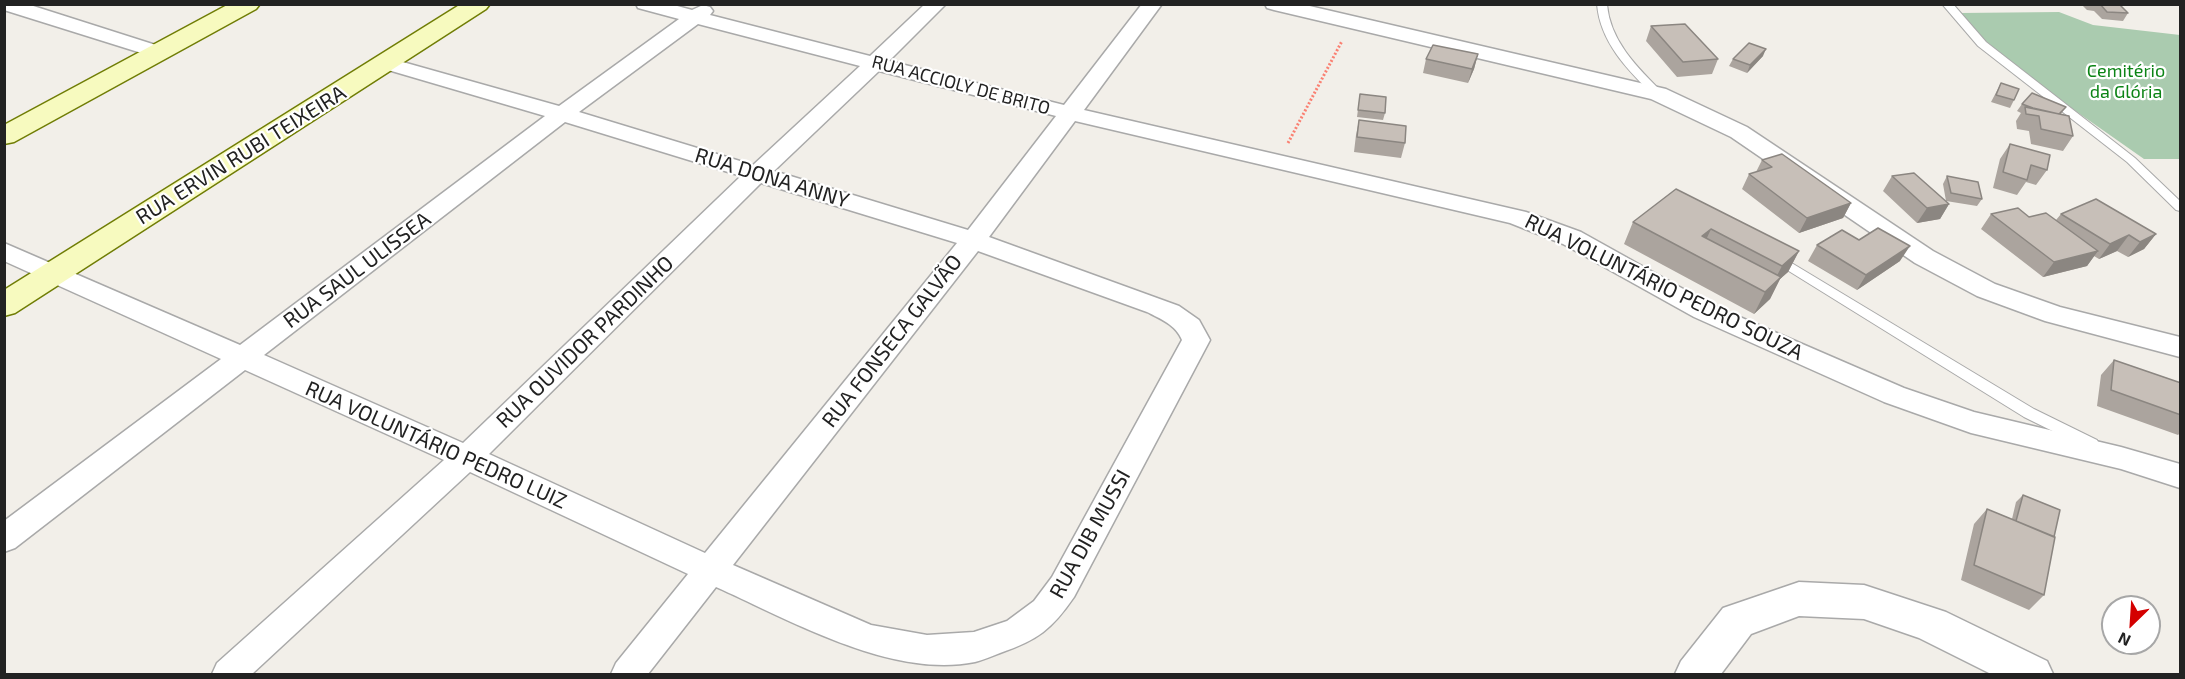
<!DOCTYPE html>
<html>
<head>
<meta charset="utf-8">
<style>
  body { margin:0 }
  #map { position:relative; width:2185px; height:679px; overflow:hidden; background:#f2efe9; font-family:"Exo 2",sans-serif }
  canvas { display:block }
  .frame { position:absolute; inset:0; border:6px solid #222; pointer-events:none }
  .north { position:absolute; left:2101px; top:595px; width:60px; height:60px; box-sizing:border-box; background:#fff; border:2px solid #a7a7a7; border-radius:50%; rotate:205deg; font-size:16px; font-weight:700; line-height:24px; text-align:center; color:#222 }
  .north::after { content:''; display:block; margin:auto; width:21px; height:27px; background:#d40000; clip-path:polygon(50% 0,100% 100%,50% 72%,0 100%) }
</style>
</head>
<body>
<div id="map">
<canvas width="2185" height="679"></canvas>
<div class="frame"></div>
<div class="north">N</div>
</div>
<script>
const c = document.querySelector('canvas').getContext('2d');
c.lineJoin = 'round';
function paint(path, color) { c.fillStyle = color; c.fill(path, 'evenodd'); }
function stroke(path, color, width, dash) { c.strokeStyle = color; c.lineWidth = width; c.lineCap = dash ? 'butt' : 'round'; c.setLineDash(dash || []); c.stroke(path); }
function write(font, color, halo, rows, align = 'center') {
  c.font = font + ' "Exo 2",sans-serif'; c.lineWidth = 4.5; c.setLineDash([]); c.textBaseline = 'middle'; c.strokeStyle = halo; c.fillStyle = color; for (const [text, x, y, turn = 0] of rows) {
    c.save(); c.translate(x, y); c.rotate((+turn || 0) * Math.PI / 180); c.textAlign = isNaN(turn) ? turn : align; if (halo) c.strokeText(text, 0, 0); c.fillText(text, 0, 0); c.restore();
  }
}
paint(new Path2D(`
  M2059 12 2093 25 2180 35V159H2144L2057 98 1983 39 1960 13Z`), '#aacbaf');
const service = new Path2D(`
  M1597 4H1607C1610 41 1637 67 1662 92V96H1654C1629 71 1600 43 1597 4Z
  M1942 4H1953L1986 42 2135 158 2180 201V211L2176 210 2127 162 1978 46Z
  M1775 253 2034 409 2097 440 2099 444 2097 448H2087L2024 417 1771 260 1769 257Z`);
const minor = new Path2D(`
  M4 4H27L165 48 168 52 165 56 158 58 151 56 4 10Z
  M636 4H670L692 10 703 5 710 7 713 11 710 15 870 56 925 4H946L889 61 1064 105 1142 4H1162L1084 110 1526 212 1581 232 1712 305 1904 388 1974 412 2121 447 2180 464V488L2121 469 1971 433 1884 402 1694 317 1563 244 1510 223 1075 121 989 237 1179 306 1199 320 1210 340 1074 597C1052 629 1038 640 1000 653 992 656 983 660 975 662 892 679 790 620 716 587L648 674H611L616 663 688 574 470 472 252 674H212L217 663 444 460 245 370 15 548 4 552V521L221 359 4 261V243L240 345 545 116 378 67 375 63 378 59 385 57 392 59 559 106 679 19 638 8ZM698 24 860 66 753 165 579 112ZM879 71 1056 116 968 230 774 171ZM565 122 741 176 463 443 264 355ZM761 183 957 243 705 553 489 454ZM978 251 1147 312C1161 319 1176 325 1182 340L1052 577 1034 601 1007 621 974 632 927 635 871 625 733 565Z
  M1265 4H1301L1666 89 1747 127 1933 251 1995 284 2060 307 2180 337V357L2045 321 1977 296 1915 263 1731 137 1651 99 1274 10 1267 8Z`);
const tertiary = new Path2D(`
  M1799 582 1864 585 1946 612 2047 661 2053 674H1991L1919 638 1864 619 1799 616 1751 634 1721 674H1675L1681 661 1723 608Z`);
const secondary = new Path2D(`
  M229 4H260L256 9 14 142 4 144V125Z
  M461 4H490L486 9 15 313 4 316V290Z`);
stroke(service, '#a9a9a9', 2);
stroke(minor, '#a9a9a9', 3);
stroke(tertiary, '#a9a9a9', 3);
stroke(secondary, '#707d05', 3);
stroke(new Path2D(`
  M1288 143 1342 41`), '#fa8072', 3, [2, 2]);
paint(service, '#fff');
paint(minor, '#fff');
paint(tertiary, '#fff');
paint(secondary, '#f7fabf');
paint(new Path2D(`
  M2081 4H2119L2128 13 2123 21 2102 19 2094 11 2087 10Z
  M1651 26 1718 59 1712 74 1677 77 1646 41Z
  M1478 54 1474 69 1468 83 1423 73 1426 59Z
  M1763 56 1747 73 1729 66 1733 59Z
  M2001 83 2014 100 2010 108 1991 102Z
  M1360 94 1385 113 1383 120 1357 117Z
  M2022 104 2066 107 2061 114 2073 136 2063 151 2031 144 2029 131 2017 129 2016 121 2021 113 2017 111Z
  M1359 120 1405 143 1401 158 1354 152 1356 135Z
  M2010 144 2047 170 2036 185 2026 182 2017 195 1993 188 2000 159Z
  M1762 160 1851 203 1843 218 1799 233 1742 189 1749 174 1756 172Z
  M1892 176 1949 204 1940 219 1917 223 1883 191Z
  M1947 176 1982 199 1977 206 1946 201 1943 184Z
  M1676 189 1799 251 1788 272 1780 279 1770 299 1754 314 1624 244 1633 222Z
  M1991 214 2029 217 2056 220 2061 214 2156 234 2144 249 2128 257 2117 251 2099 259 2094 256 2087 266 2043 277 1981 229Z
  M1859 240 1900 261 1857 290 1808 261 1817 245Z
  M2114 360 2181 383V432L2178 435 2097 406 2101 375Z
  M2023 495 2054 537 2044 595 2029 610 1961 580 1974 524 1987 509 2012 519 2016 502Z`), '#aba49e');
paint(new Path2D(`
  M1766 49 1763 56 1747 73 1750 65Z
  M1478 54 1474 69 1468 83 1472 69Z
  M1851 203 1843 218 1799 233 1807 218Z
  M1949 204 1940 219 1917 223 1927 208Z
  M1711 229 1701 251 1702 236Z
  M2156 234 2144 249 2128 257 2140 242Z
  M2129 235 2117 251 2099 259 2110 244Z
  M1910 246 1900 261 1857 290 1866 275Z
  M1799 251 1788 272 1780 279 1770 299 1754 314 1765 292 1771 287 1782 266Z
  M2098 251 2087 266 2043 277 2054 262Z`), '#8b8681');
const building = new Path2D(`
  M2100 4H2119L2128 13 2107 12Z
  M1685 24 1718 59 1683 62 1651 26Z
  M1749 43 1766 49 1750 65 1733 59Z
  M1433 45 1478 54 1472 69 1426 59Z
  M2001 83 2019 89 2014 100 1996 95Z
  M2032 93 2066 107 2059 114 2033 108 2022 104Z
  M1360 94 1386 97 1385 113 1358 110Z
  M2025 107 2069 116 2073 136 2041 129 2039 116 2026 114Z
  M1359 120 1406 126 1405 143 1357 137Z
  M2010 144 2050 155 2047 170 2031 165 2027 180 2003 172Z
  M1782 154 1851 203 1807 218 1749 174 1772 167 1762 160Z
  M1914 173 1949 204 1927 208 1892 176Z
  M1947 176 1978 182 1982 199 1951 193Z
  M1676 189 1799 251 1782 266 1711 229 1702 236 1781 277 1765 292 1633 222Z
  M2096 199 2156 234 2140 242 2129 235 2110 244 2061 214Z
  M2018 208 2029 217 2046 213 2098 251 2054 262 1991 214Z
  M1878 228 1910 246 1866 275 1817 245 1842 230 1859 240Z
  M2114 360 2181 383V415L2111 390Z
  M2023 495 2060 510 2054 537 2016 521Z
  M1987 509 2055 537 2044 595 1974 565Z`);
paint(building, '#c7bfb8');
stroke(building, '#8b8681', 1.5);
write('18px', '#0c8416', '#fff', [
  ["Cemitério",2126,71],
  ["da Glória",2126,92]
]);
write('18px', '#222', '#fff', [
  ["RUA ACCIOLY DE BRITO",961,85,15]
]);
write('21px', '#222', '#fff', [
  ["RUA ERVIN RUBI TEIXEIRA",241,155,-32],
  ["RUA DONA ANNY",772,178,17],
  ["RUA SAUL ULISSEA",357,270,-37],
  ["RUA VOLUNTÁRIO PEDRO SOUZA",1664,287,26],
  ["RUA FONSECA GALVÃO",892,341,-52],
  ["RUA OUVIDOR PARDINHO",585,342,-44],
  ["RUA VOLUNTÁRIO PEDRO LUIZ",436,445,24],
  ["RUA DIB MUSSI",1090,534,-61]
]);
</script>
</body>
</html>
